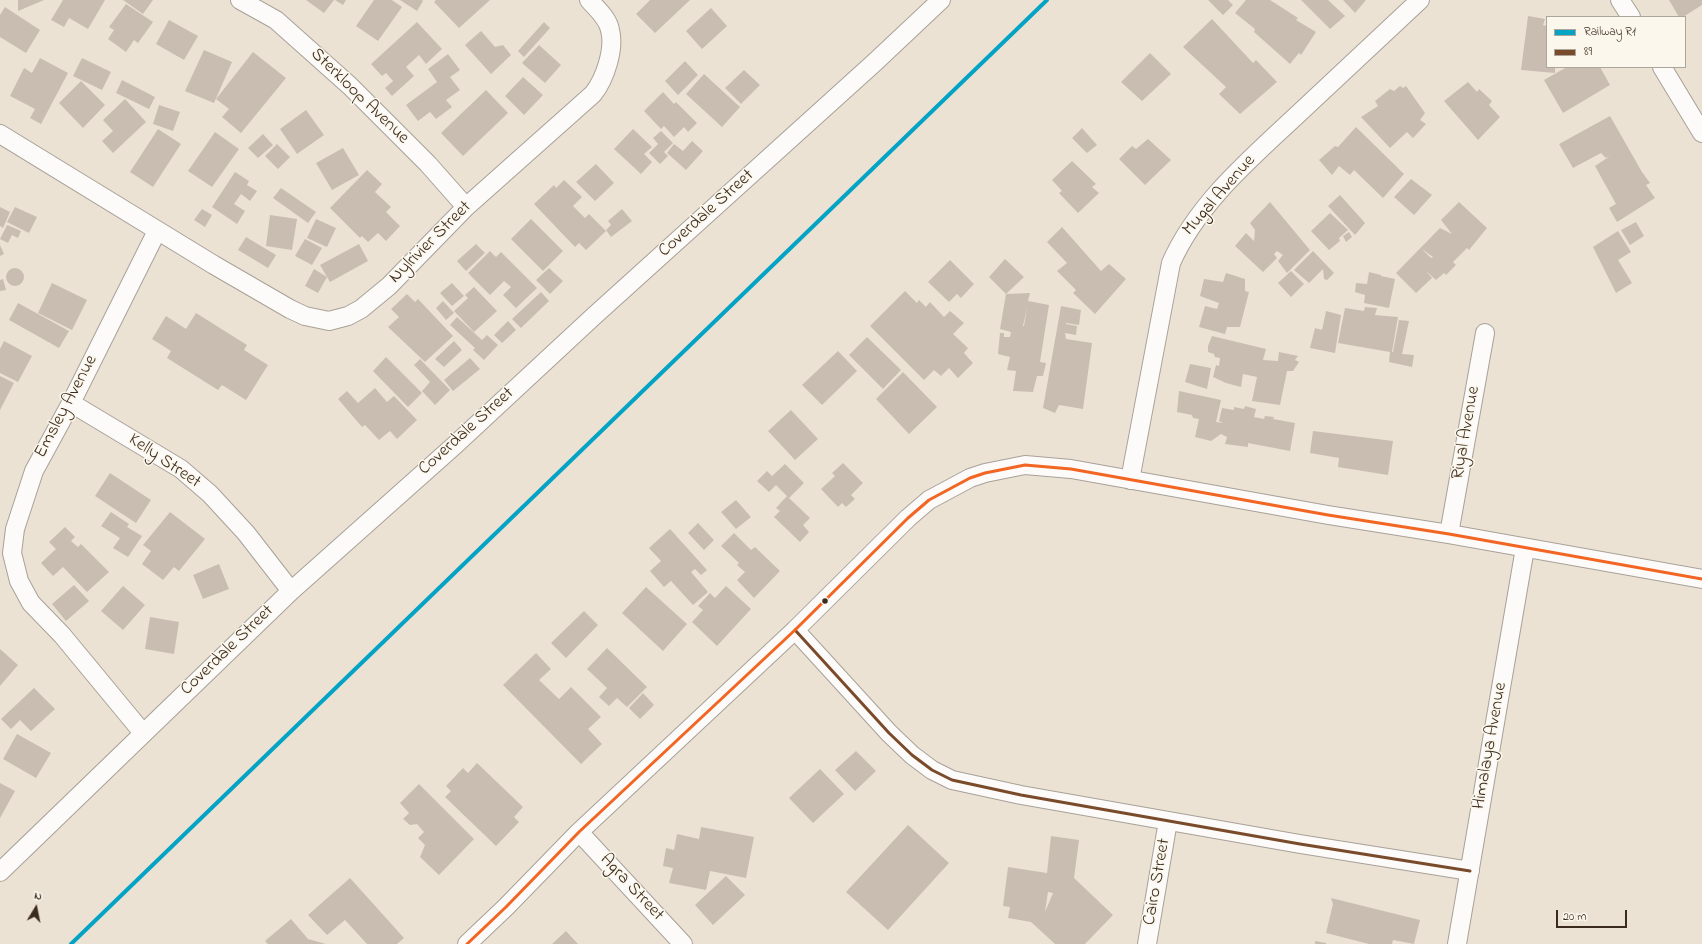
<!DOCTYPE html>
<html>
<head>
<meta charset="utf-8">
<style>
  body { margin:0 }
  #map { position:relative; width:1702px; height:944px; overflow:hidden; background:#ebe2d4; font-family:"Indie Flower",sans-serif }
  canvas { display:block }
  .legend { position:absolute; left:1546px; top:16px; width:140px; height:52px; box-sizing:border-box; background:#fbf7ec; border:1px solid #aea59a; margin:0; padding:5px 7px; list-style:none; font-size:12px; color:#3b2a1e }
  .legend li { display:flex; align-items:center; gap:8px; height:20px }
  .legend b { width:20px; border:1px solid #aea59a }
  .north { position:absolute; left:16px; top:888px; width:40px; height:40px; -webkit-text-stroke:3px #fbf7ec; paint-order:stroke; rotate:10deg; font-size:11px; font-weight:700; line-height:16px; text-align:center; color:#3b2a1e }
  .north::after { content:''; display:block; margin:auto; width:14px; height:18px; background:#3b2a1e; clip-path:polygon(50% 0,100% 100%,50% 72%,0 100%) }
  .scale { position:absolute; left:1556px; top:910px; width:71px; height:18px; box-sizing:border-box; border:2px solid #3b2a1e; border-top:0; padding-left:5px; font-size:12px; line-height:14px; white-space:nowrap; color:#3b2a1e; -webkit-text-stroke:3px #fbf7ec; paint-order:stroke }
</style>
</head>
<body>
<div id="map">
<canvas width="1702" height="944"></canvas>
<ul class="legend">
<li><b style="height:5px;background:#03a3c5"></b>Railway R1</li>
<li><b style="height:5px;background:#7a4b2a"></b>89</li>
</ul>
<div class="north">N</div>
<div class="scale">20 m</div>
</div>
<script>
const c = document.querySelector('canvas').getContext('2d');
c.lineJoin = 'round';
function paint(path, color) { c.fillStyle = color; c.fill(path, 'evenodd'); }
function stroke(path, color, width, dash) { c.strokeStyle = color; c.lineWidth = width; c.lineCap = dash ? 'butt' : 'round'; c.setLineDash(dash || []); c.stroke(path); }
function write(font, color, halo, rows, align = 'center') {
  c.font = font + ' "Indie Flower",sans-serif'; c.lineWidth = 3; c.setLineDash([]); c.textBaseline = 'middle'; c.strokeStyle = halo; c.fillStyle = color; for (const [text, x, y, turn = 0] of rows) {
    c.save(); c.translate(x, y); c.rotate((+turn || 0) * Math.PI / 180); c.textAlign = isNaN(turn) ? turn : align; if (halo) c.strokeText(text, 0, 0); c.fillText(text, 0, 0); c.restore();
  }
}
paint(new Path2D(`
  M18 0H44L18 11Z
  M63 0H105L88 29 69 18 64 27 51 20Z
  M123 0H153L143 14Z
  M306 0H334L324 13Z
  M335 0H346L343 5Z
  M374 0H392L402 7 378 41 356 26Z
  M400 0H422L423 1 417 11Z
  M436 0H490L459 28 434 2Z
  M650 0H690L655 33 636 14Z
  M1208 0H1228L1233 5 1223 15Z
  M1246 0H1270L1298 18 1296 20 1316 32 1301 55 1299 53 1290 64 1254 32 1255 29 1235 13Z
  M1301 0H1328L1345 16 1330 29Z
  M1343 0H1366L1355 13Z
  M1669 0H1702V5L1683 17H1679Z
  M126 4 153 22 138 43 134 40 126 52 108 39 114 30 109 27Z
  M5 7 40 30 26 53 0 37V15Z
  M711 8 727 26 702 49 686 31Z
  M1528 16 1545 19 1543 25 1547 26V67H1555V73L1521 70Z
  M1212 19 1253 63 1256 60 1277 82 1240 114 1219 94 1226 87 1183 47Z
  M169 20 198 36 184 60 156 44Z
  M417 22 442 49 426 64 419 55 406 67 414 76 392 96 385 88 393 81 386 73 382 76 371 64Z
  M544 22 550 28 524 57 518 51Z
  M481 31 495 47 503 45 511 55 491 74 465 45Z
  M539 45 561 65 545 83 522 63Z
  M204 50 232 62 214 103 185 91Z
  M253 52 286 78 241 133 222 117 229 109 216 99Z
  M1150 53 1171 74 1142 101 1121 82Z
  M448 54 460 70 450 77 460 90 446 100 452 107 436 119 430 112 418 121 406 105 437 82 428 69Z
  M40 58 68 73 41 124 30 118 35 109 10 96 24 68 32 73Z
  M82 58 111 72 102 90 73 76Z
  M685 61 698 75 678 95 665 81Z
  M1567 67H1600L1610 85 1563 113 1544 80Z
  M744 70 760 85 741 104 725 88Z
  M704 74 740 107 722 127 686 94Z
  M523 77 543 95 524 115 505 96Z
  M122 80 155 97 149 109 116 93Z
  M81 81 105 105 83 128 59 103Z
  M1468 82 1477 92 1479 89 1492 101 1489 105 1500 117 1478 140 1444 101Z
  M1400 86 1403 88 1406 86 1425 113 1420 120 1426 124 1413 138 1407 132 1390 148 1361 117 1378 106 1375 101 1390 89 1394 91Z
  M486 90 508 113 463 156 441 133Z
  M663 92 674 104 676 102 697 123 688 132 684 127 674 137 664 126 661 129 644 111Z
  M125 99 146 122 113 153 102 141 113 131 103 120Z
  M159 105 180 112 173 131 153 124Z
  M306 110 324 135 297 154 280 129Z
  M1610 116 1642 172 1650 183 1646 185 1655 198 1617 222 1609 208 1616 204 1595 166 1610 156 1606 158 1601 153 1573 168 1559 144Z
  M1356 127 1404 174 1383 198 1354 170 1350 175 1339 166 1332 175 1319 160 1335 146 1338 147Z
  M1082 128 1097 145 1087 153 1072 138Z
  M158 129 181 144 153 187 130 172Z
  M633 129 652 147 644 154 652 162 641 174 614 149Z
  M661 131 673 143 664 152 668 156 660 164 649 153 658 144 653 138Z
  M215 132 239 149 212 187 188 171Z
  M263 134 273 145 258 158 248 148Z
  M1148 139 1171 160 1145 185 1119 159 1132 146 1136 149Z
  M692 141 703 151 686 170 667 153 674 144 683 151Z
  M277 144 290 157 278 169 265 156Z
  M343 148 359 175 332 190 316 163Z
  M1072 161 1096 184 1092 187 1099 193 1078 213 1059 193 1062 191 1052 180Z
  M596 164 614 183 595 201 576 182Z
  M367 170 382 184 375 192 391 207 386 212 400 226 386 241 378 233 368 242 362 236 360 238 330 208Z
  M235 172 249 181 247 185 257 191 250 201 241 194 234 204 245 211 237 224 212 207Z
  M1411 179 1432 195 1414 215 1394 197Z
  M564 180 582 197 573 206 585 218 589 214 606 231 586 250 579 243 575 247 534 204 554 185 556 188Z
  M281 188 316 212 308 223 273 198Z
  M1340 195 1365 223 1355 235 1328 206Z
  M1270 202 1310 250 1287 273 1278 261 1283 255 1277 251 1274 254 1277 258 1263 272 1235 246 1246 233 1254 241 1255 230 1250 223Z
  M1459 202 1487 228 1469 250 1467 248 1453 262 1456 265 1446 275 1444 273 1436 280 1426 271 1432 278 1416 293 1396 273 1440 228 1452 234 1441 220ZM1422 249 1433 257 1431 258Z
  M0 207 10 212 3 228 0 226Z
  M15 207 37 217 29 233 7 222Z
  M202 209 212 215 205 227 194 220Z
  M622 209 632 221 611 237 606 230 611 225 608 221Z
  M1330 213 1348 230 1339 238 1340 241 1329 250 1311 231Z
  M270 215 297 219 292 250 266 246Z
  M316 219 336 228 327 247 307 238Z
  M531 219 563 251 543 271 511 239Z
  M1636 222 1644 236 1630 245 1621 230Z
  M7 225 21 231 18 238 12 235 8 243 0 239Z
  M1062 227 1101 271 1109 264 1126 279 1095 314 1073 293 1076 290 1057 271 1067 263 1047 242Z
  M1618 231 1631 252 1618 260 1632 283 1616 293 1593 247Z
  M1349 232 1352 237 1346 242 1343 236Z
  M246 237 276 255 268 268 238 250Z
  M305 239 322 248 312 265 295 256Z
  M359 244 368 261 330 282 320 265Z
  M476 244 485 253 466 271 457 261Z
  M0 245 4 254 0 256Z
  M490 251 496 257 501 252 537 288 516 308 503 295 511 287 504 281 490 295 468 273Z
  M1313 251 1334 273 1327 280 1324 279 1323 269 1309 283 1294 270Z
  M1005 259 1024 277 1006 294 989 277Z
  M950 260 974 284 961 298 957 294 949 302 928 282Z
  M549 268 563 281 550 294 536 280Z
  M6 277a9 9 0 1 1 18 0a9 9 0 1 1-18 0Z
  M314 269 327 277 318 293 305 286Z
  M1291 271 1304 284 1291 297 1278 283Z
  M1369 272 1381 275V276L1395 279 1389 308 1364 303 1365 295 1355 292 1356 283 1367 284Z
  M1226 273 1245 279V291L1249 292 1240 327H1227L1225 334 1199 327 1205 306 1217 309 1219 303 1200 296 1204 279 1223 282Z
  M3 279 6 290 0 291V280Z
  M52 283 87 300 72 330 38 313Z
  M452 283 464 296 452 306 440 293Z
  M474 287 497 311 474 332 454 311 468 298 465 295Z
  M905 291 917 303 919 300 926 307 930 302 944 317 950 311 964 323 953 334 968 348 964 353 973 363 958 378 949 368 941 376 934 370 924 380 870 326Z
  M541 292 549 301 521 328 512 319Z
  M1030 293 1028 301 1049 305 1040 362 1046 363 1043 376H1037L1033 392 1013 391 1016 371 1007 370 1010 357 998 354 1000 333H1004V337H1010L1011 332 1000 329 1006 294ZM1027 307 1024 326H1023Z
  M407 294 415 302 418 299 453 336 425 362 388 327 399 317 391 309Z
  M443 301 454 313 446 320 436 308Z
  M18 303 69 331 59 348 9 320Z
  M1061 306 1081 310 1079 325 1066 323V324L1077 326 1076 335 1065 333 1066 339 1092 343 1083 409 1059 405 1055 413 1043 408Z
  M1365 307 1377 308 1375 315 1398 317 1392 352H1393L1399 320 1409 321 1402 354 1414 355 1412 367 1389 362 1390 352 1338 343 1345 308 1364 311Z
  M1326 311 1341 315 1335 353 1310 348 1315 328 1322 330Z
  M196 313 247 345 244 350 268 365 246 400 222 385 218 390 167 358 171 351 152 339 166 316 186 329Z
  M457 317 482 340 487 335 498 345 484 360 473 350 475 348 450 325Z
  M508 321 516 330 502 343 494 335Z
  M1212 336 1266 349 1263 360 1278 361 1279 352 1298 356 1295 360 1299 362 1293 371H1287L1280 405 1252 401 1257 377 1243 374 1241 387 1226 383 1213 377 1216 365 1219 366 1220 358 1215 357 1214 354 1208 352V346Z
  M867 337 901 370 883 389 849 355Z
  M4 341 32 356 18 382 0 373V349Z
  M454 341 462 350 444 367 435 359Z
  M838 351 857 371 822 405 802 385Z
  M386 357 422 393 408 407 373 371Z
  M470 358 480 369 453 391 444 380Z
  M420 359 450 390 435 405 422 391 430 382 414 365Z
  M1190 364 1211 368 1207 389 1185 382Z
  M903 372 937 407 909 434 876 399Z
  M0 376 14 383 0 410Z
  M375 388 387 402 394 396 417 420 397 439 390 431 379 440 365 425 362 427 338 399 347 391 358 403Z
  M1179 391 1221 400 1216 422 1223 423 1219 421 1222 408 1234 410V407L1244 409 1245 406 1256 409 1254 417 1264 419 1265 416 1274 417 1273 419 1295 423 1290 451 1248 443V447L1225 444 1227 437 1221 434 1211 441 1195 437 1199 419 1193 418 1192 415 1177 412Z
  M791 410 818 439 795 460 768 431Z
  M1313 431 1393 441 1388 475 1338 467 1339 458 1310 453Z
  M843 463 863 483 851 495 855 499 846 507 842 503 838 507 821 489 835 476 832 473Z
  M785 464 804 483 789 498 810 518 803 525 809 532 800 542 774 517 780 511 776 508 787 496 776 485 769 492 757 481 767 471 772 476Z
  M110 473 151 500 136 523 95 496Z
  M736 500 751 517 736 529 721 512Z
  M111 512 129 524 127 527 142 536 128 557 113 548 120 538 101 526Z
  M170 512 205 539 179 571 174 567 163 580 142 564 151 551 143 545Z
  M698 523 714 540 704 550 688 533Z
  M65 527 75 537 71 541 78 547 81 544 109 572 87 592 63 567 53 576 41 563 56 549 49 542Z
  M670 529 707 570 701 575 695 569 691 572 708 592 693 605 671 581 664 587 650 571 661 561 649 548Z
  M734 533 751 550 755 547 780 571 754 598 737 580 745 572 737 565 739 563 721 546Z
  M219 564 229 589 203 599 193 575Z
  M74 585 89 601 66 621 52 604Z
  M123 586 145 605 123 630 101 611Z
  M726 586 751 609 717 646 692 622 703 610 698 606 710 593 715 598Z
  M646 587 687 624 663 651 622 613Z
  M584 611 598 625 566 658 551 643Z
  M150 617 179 622 174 654 145 649Z
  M607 648 647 687 627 707 617 698 609 706 599 697 607 688 587 669Z
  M0 649 18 665 0 686Z
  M536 653 551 669 539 680 559 699 571 687 601 717 588 729 602 744 581 764 503 685Z
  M34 688 55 709 31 731 20 720 11 729 1 719Z
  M643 693 654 705 640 719 629 708Z
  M17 734 51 753 36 778 3 759Z
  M856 751 876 771 855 791 835 770Z
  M477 763 523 807 514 817 519 822 496 846 445 797 451 791 446 786 463 768 468 773Z
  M820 769 844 794 813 823 789 798Z
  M0 783 15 791 0 818Z
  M419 784 474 839 439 875 420 857 425 845 418 838 424 832 417 824 410 825 403 819 409 813 400 803Z
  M908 825 949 863 888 930 846 892Z
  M701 827 754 837 746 878 710 871 706 890 669 883 673 868 663 866 666 848 674 850 677 834 699 839Z
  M1051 836 1079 840 1074 878 1113 915 1085 944H1055L1031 922 1008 918 1010 907 1003 906 1008 867 1047 873ZM1048 892 1053 893 1045 912Z
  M726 876 745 895 713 925 695 905Z
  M350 878 404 938 397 944H367L345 920 327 935 308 915Z
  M1331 898 1420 920 1414 944 1393 940 1392 944H1369L1326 933 1333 904Z
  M291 919 308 939 326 944H268L265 941Z
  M566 931 578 944H552Z
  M1315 941 1326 943V944H1315Z`), '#c9bdb1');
const street = new Path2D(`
  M240 0 276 20 350 86 428 164 466 207
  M1620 0 1631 17
  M1662 67 1702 133
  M0 134 214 265 290 309 305 316 329 321 348 316 361 309 389 286 466 207 593 94C605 79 615 49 610 30 608 18 596 8 589 0
  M71 403 181 469 210 494 246 533 291 591
  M1130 480 1171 263C1197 204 1249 160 1296 116 1337 78 1378 39 1420 0
  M1449 534 1485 333
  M795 630 889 733 912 755 932 770 952 780 1021 795 1300 844 1470 871
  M143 733 62 635 31 603 19 581 12 553 15 529 34 471 71 403 157 231
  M579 832 683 944
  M0 872 291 591 455 445 594 316 874 63 941 0
  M467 944 506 907 579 832 795 630 908 518 929 500 970 478 985 473 1025 465 1071 469 1328 515 1449 534 1702 579
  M1147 944 1168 821
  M1457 944 1525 548`);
stroke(street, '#a8a198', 20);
stroke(street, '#fcfbf9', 18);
stroke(new Path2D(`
  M795 630 889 733 912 755 932 770 952 780 1021 795 1300 844 1470 871`), '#7a4b2a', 3);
stroke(new Path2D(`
  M467 944 506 907 579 832 795 630 908 518 929 500 970 478 985 473 1025 465 1071 469 1328 515 1449 534 1702 579`), '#f26522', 3);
stroke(new Path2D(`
  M71 944 1047 0`), '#03a3c5', 4);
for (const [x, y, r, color] of [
  [825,601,3.5,"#3b2a1e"]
]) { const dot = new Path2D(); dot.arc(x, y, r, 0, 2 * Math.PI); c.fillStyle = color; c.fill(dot); stroke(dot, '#fbf7ec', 1.5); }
write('18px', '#3b2a1e', '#fbf7ec', [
  ["Sterkloop Avenue",359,97,44],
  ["Mugal Avenue",1220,196,-49],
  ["Coverdale Street",707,214,-42],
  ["Nylrivier Street",431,243,-45],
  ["Emsley Avenue",67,407,-62],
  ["Coverdale Street",467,432,-42],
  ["Riyal Avenue",1467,433,-80],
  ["Kelly Street",164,462,34],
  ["Coverdale Street",228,651,-44],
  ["Himalaya Avenue",1491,746,-80],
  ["Cairo Street",1158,882,-80],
  ["Agra Street",631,888,47]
]);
</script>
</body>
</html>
